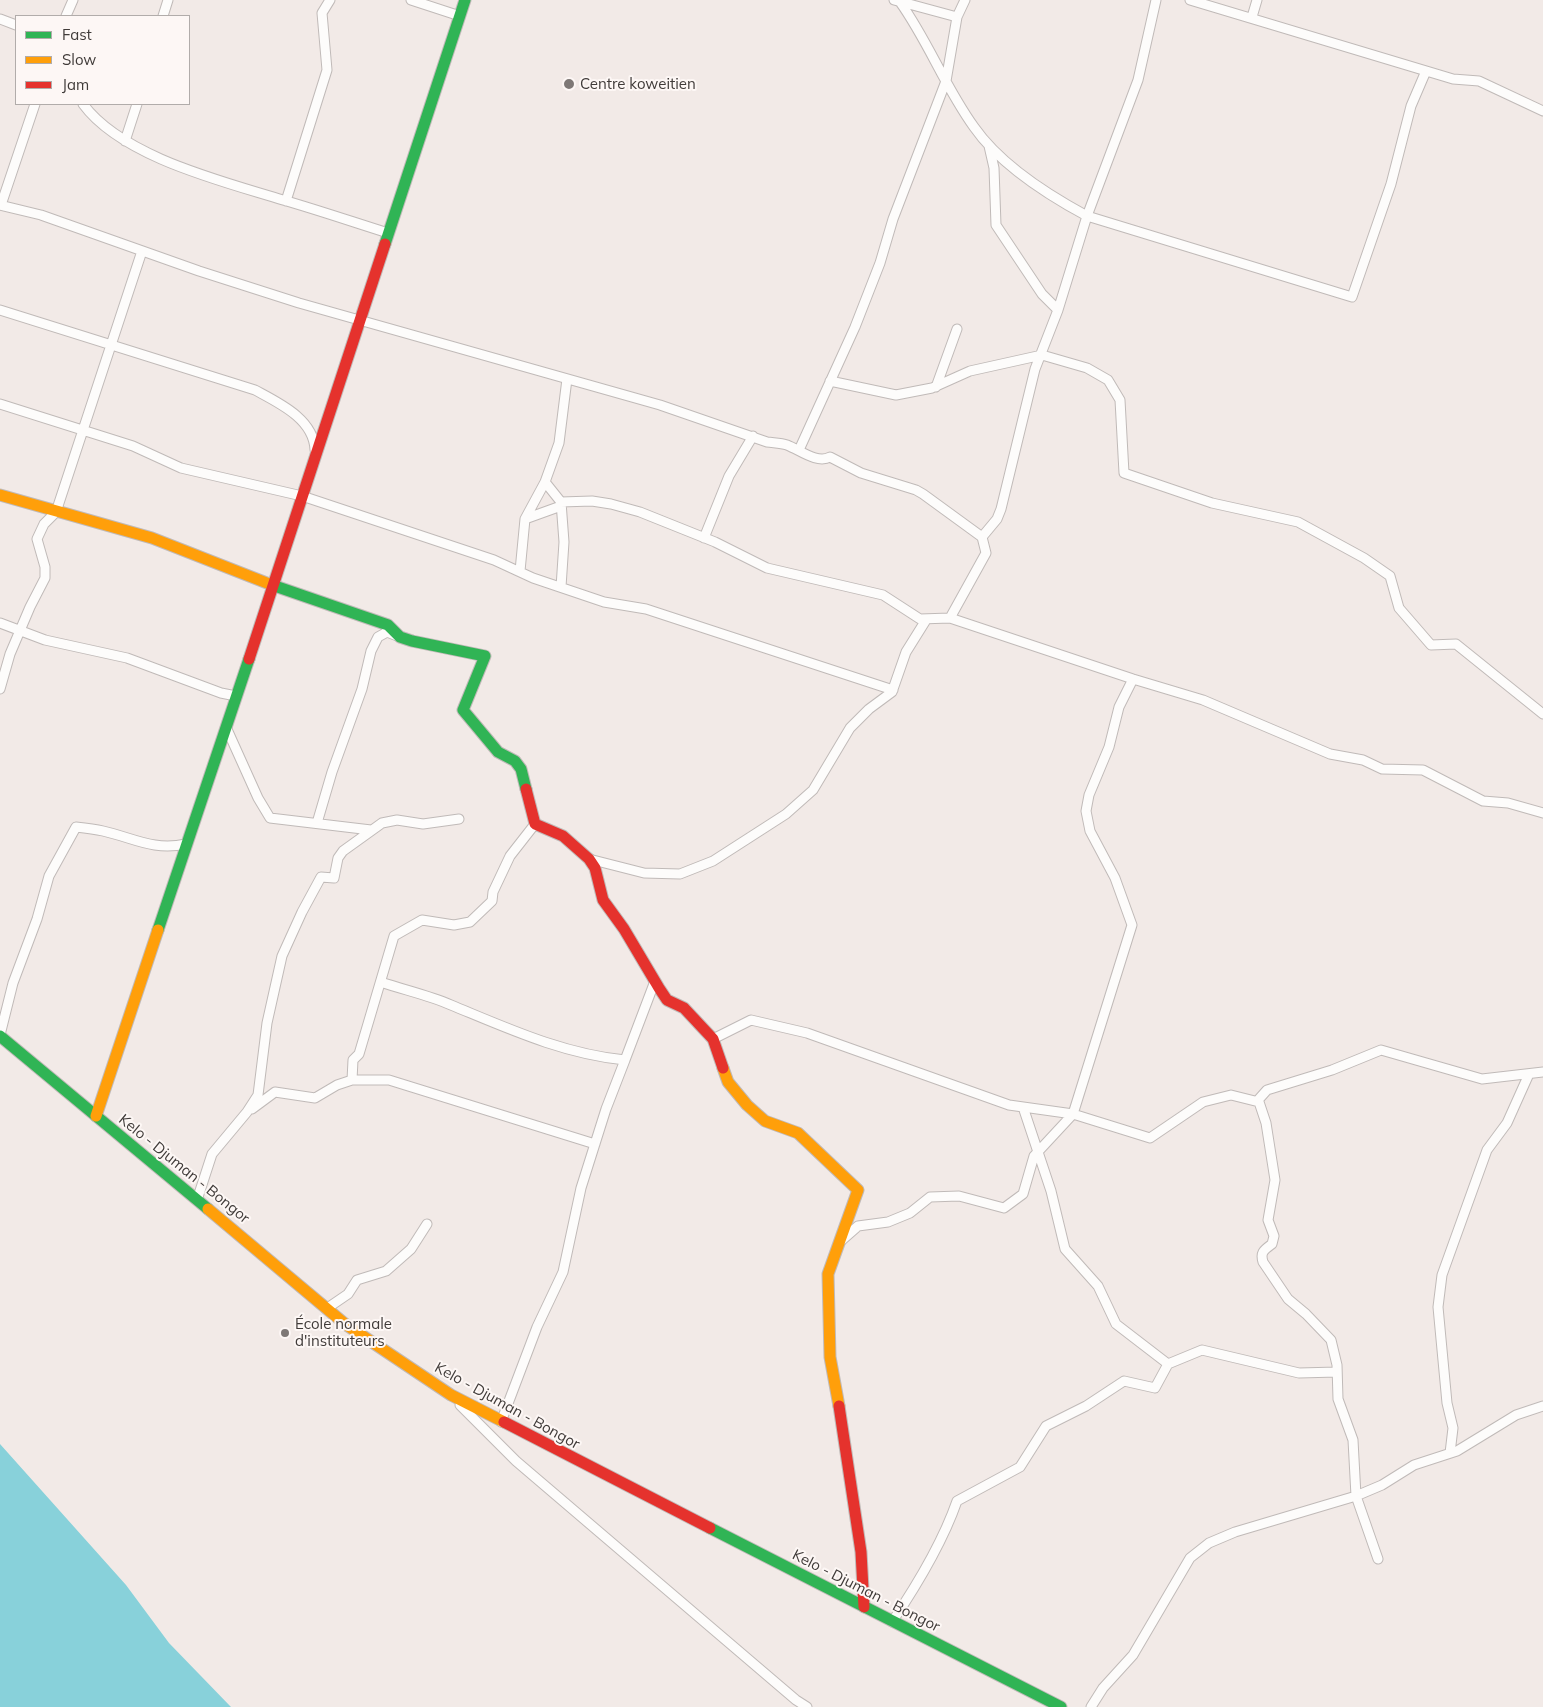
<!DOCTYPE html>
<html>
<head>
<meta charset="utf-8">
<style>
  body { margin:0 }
  #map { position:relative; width:1543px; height:1707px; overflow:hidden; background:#f2eae7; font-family:Mulish,sans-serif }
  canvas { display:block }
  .legend { position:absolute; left:15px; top:15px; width:175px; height:90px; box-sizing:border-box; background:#fdf7f5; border:1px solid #b1acaa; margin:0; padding:6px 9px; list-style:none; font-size:15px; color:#403b39 }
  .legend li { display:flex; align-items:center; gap:10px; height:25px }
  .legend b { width:25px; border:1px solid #b1acaa }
</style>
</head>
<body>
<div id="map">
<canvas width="1543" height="1707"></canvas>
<ul class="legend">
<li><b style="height:6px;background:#30b455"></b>Fast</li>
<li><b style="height:6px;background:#ff9f0a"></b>Slow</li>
<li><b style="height:6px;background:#e5322d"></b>Jam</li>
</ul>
</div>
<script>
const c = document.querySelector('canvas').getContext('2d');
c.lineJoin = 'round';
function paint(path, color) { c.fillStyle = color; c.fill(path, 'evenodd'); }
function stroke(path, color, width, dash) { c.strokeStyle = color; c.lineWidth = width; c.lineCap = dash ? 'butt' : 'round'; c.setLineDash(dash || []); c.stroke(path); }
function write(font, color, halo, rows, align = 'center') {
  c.font = font + ' Mulish,sans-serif'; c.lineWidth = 4; c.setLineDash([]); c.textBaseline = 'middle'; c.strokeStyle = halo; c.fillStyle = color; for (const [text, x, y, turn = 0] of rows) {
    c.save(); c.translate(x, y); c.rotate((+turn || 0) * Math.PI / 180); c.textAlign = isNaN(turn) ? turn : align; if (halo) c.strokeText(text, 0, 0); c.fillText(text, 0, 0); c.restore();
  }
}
paint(new Path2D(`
  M0 1444 126 1585 169 1643 231 1707H0Z`), '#88d1da');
const street = new Path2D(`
  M411 0 460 16
  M894 0 957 17
  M1190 0 1453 79 1479 81 1543 111
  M900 2C928 41 945 87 974 127 999 163 1048 195 1087 216L1352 297 1391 184 1411 106 1426 71
  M66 16 73 0
  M163 16 168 0
  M1252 17 1257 0
  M0 19 16 25
  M83 104C122 157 222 181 283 200 318 210 353 222 388 233
  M125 141 137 104
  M989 146 994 168 996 225 1042 294 1058 310
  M286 201 327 70 322 13 330 0
  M0 205 41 215 199 271 299 303 660 405 767 442C774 443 781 443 787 445 800 450 817 464 830 457L861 473 916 490 923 494 982 537 986 553 950 618
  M1 205 35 104
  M0 310 255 390C279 403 314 419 315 450
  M567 379 559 443 545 482 561 502 592 501 611 504 640 512 715 542 767 568 883 595 920 619 950 618 1133 679 1203 700 1330 754 1363 760 1382 769 1423 770 1483 801 1508 803 1543 813
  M830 381 896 395 932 388 970 371 1042 355 1087 368 1108 380 1120 400 1124 473 1212 503 1298 522 1364 558 1390 576 1399 608 1431 645 1456 644 1543 714
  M936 387 957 329
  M0 404 133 446 181 468 302 496 494 560 533 578 604 602 646 609 893 690
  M799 450 855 327 880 263 893 219 946 81 957 17 965 0
  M561 502 564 542 561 587
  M525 519 561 506
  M982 537 997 519 1001 509 1035 369 1058 310 1087 216 1138 80 1156 0
  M704 538 729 476 753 436
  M520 571 525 519 545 482
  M0 623 45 640 127 658 221 693 236 696
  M1133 679 1119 707 1109 747 1089 795 1086 811 1090 831 1115 878 1132 925 1073 1114 1150 1138 1203 1102 1231 1095 1259 1102 1266 1123 1275 1180 1268 1220 1274 1236 1272 1244C1264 1250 1260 1252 1263 1262L1288 1299 1306 1314 1331 1340 1337 1365 1338 1399 1353 1440 1356 1496 1378 1559
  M0 689 10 654 30 607 45 578V567L37 539 44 524 56 512 142 251
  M226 727 258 798 270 818 371 830
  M317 823 332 772 362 689 371 651 378 637 387 632 397 636
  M589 859 644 873 680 874 713 861 786 814 813 790 850 728 869 709 892 692 906 652 926 620
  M381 982C404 990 428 995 451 1005 507 1028 563 1054 625 1060L655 981
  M0 1035 13 983 37 919 49 876 76 827C85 828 94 829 103 831 134 838 153 851 186 844
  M713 1039 751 1020 807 1033 1009 1105 1073 1114
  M352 1080H389L595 1144
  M1259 1099 1267 1090 1332 1070 1381 1050 1482 1079 1543 1072
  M1023 1107 1051 1191 1065 1249 1098 1286 1116 1324 1168 1364
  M252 1109 275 1092 315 1098 337 1085 352 1080 353 1060 359 1054 394 936 422 920 454 925 470 922 492 901 493 892 510 856 535 824
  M197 1200 212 1154 247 1112 258 1095 267 1023 282 956 302 912 321 877 334 878 338 858 343 851 382 823 397 820 423 824 459 819
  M842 1240 858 1226 888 1222 910 1213 930 1197 959 1196 1004 1208 1023 1194 1034 1156 1073 1114
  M326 1309 348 1294 357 1280 386 1271 411 1249 427 1224
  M460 1405 516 1461 796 1700 807 1707
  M501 1422 537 1327 563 1272 581 1188 606 1109 625 1060
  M1450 1453 1453 1428 1447 1403 1438 1307 1442 1275 1487 1150 1507 1123 1529 1074
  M892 1622C917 1585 942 1544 957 1501L1020 1467 1046 1426 1086 1406 1124 1381 1155 1388 1168 1364 1202 1350 1299 1373 1337 1372
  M1091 1707 1103 1688 1133 1655 1190 1558 1209 1543 1235 1532 1356 1496 1382 1485 1414 1465 1457 1451 1516 1415 1543 1406`);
const fast = new Path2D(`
  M385 244 465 0
  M272 585 388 625 400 637 412 641 485 656 463 710 498 752 515 761 521 769 526 789
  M158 930 249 659
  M0 1036 208 1209
  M710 1528 1061 1707`);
const slow = new Path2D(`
  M0 495 152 538 272 585
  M723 1068 728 1082 747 1105 765 1121 798 1133 858 1190 828 1274 830 1357 839 1406
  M96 1116 158 930
  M208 1209 345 1324 451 1395 504 1422`);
const jam = new Path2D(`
  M249 659 385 244
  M526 789 535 824 563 836 589 859 595 868 603 900 624 929 659 988 667 1000 684 1008 713 1039 723 1068
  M839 1406 861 1552 864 1607
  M504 1422 710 1528`);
stroke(street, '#c0bab8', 11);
stroke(fast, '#c0bab8', 13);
stroke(slow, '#c0bab8', 13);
stroke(jam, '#c0bab8', 13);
stroke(street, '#fdfcfb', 9);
stroke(fast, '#30b455', 11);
stroke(slow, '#ff9f0a', 11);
stroke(jam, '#e5322d', 11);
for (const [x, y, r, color] of [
  [569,84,6,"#7e7876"],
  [285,1333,5,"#7e7876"]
]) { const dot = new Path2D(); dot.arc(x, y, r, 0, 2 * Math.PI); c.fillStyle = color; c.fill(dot); stroke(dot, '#fdf7f5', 2); }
write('15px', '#403b39', '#fdf7f5', [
  ["Centre koweitien",580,84],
  ["École normale",295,1324],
  ["d'instituteurs",295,1341]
], 'left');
write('15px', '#403b39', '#fdf7f5', [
  ["Kelo - Djuman - Bongor",184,1169,39],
  ["Kelo - Djuman - Bongor",507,1406,29],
  ["Kelo - Djuman - Bongor",866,1591,27]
]);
</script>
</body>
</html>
